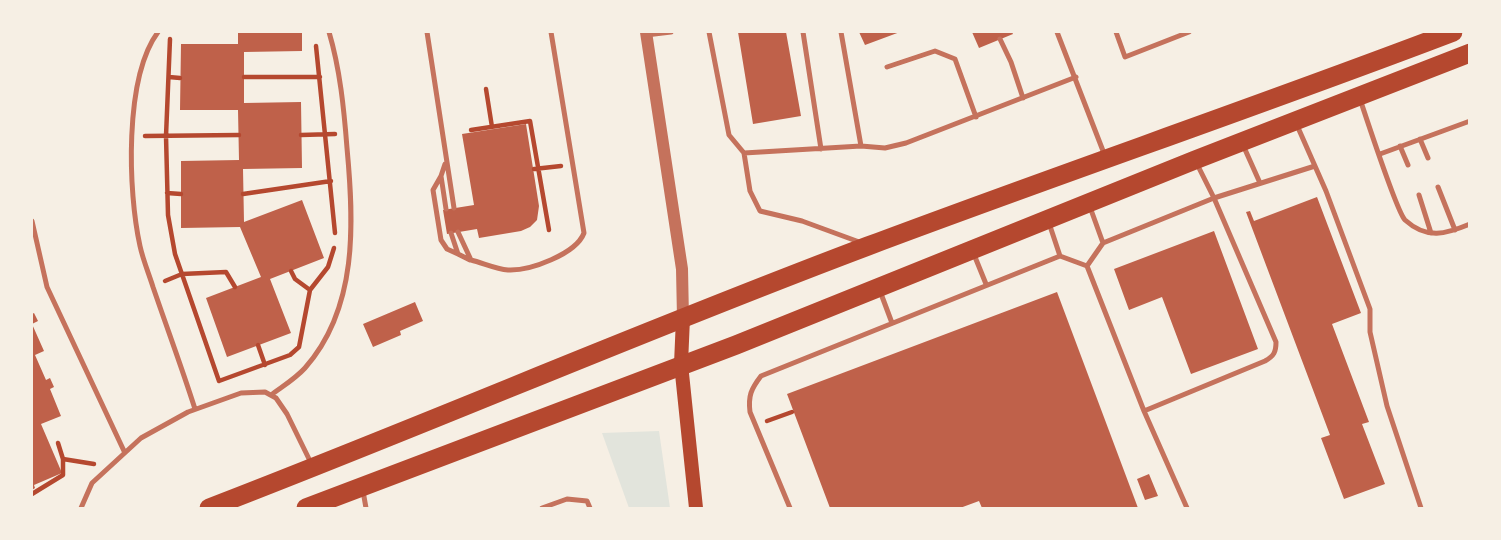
<!DOCTYPE html>
<html>
<head>
<meta charset="utf-8">
<style>
  body { margin:0 }
  #map { position:relative; width:1501px; height:540px; overflow:hidden; background:#f6efe4; font-family:"Libre Baskerville",serif }
  canvas { display:block }
  .frame { position:absolute; inset:0; border:33px solid #f6efe4; pointer-events:none }
</style>
</head>
<body>
<div id="map">
<canvas width="1501" height="540"></canvas>
<div class="frame"></div>
</div>
<script>
const c = document.querySelector('canvas').getContext('2d');
c.lineJoin = 'round';
function paint(path, color) { c.fillStyle = color; c.fill(path, 'evenodd'); }
function stroke(path, color, width, dash) { c.strokeStyle = color; c.lineWidth = width; c.lineCap = dash ? 'butt' : 'round'; c.setLineDash(dash || []); c.stroke(path); }
paint(new Path2D(`
  M659 431 670 508H629L602 433Z`), '#e2e4dc');
paint(new Path2D(`
  M238 32H302V51L244 52V103L301 102 302 168 243 169 244 222 302 200 324 258 270 279 291 333 227 357 206 298 261 277 240 227 181 228V161L239 160 238 110H180L181 44H238Z
  M738 32H786L801 116 753 124Z
  M859 32H900L865 45Z
  M972 32H1012L1013 34 979 48Z
  M526 124 539 206 537 220 530 227 521 231 479 238 477 229 447 234 443 210 474 205 462 134Z
  M1317 197 1361 313 1332 324 1369 422 1362 424 1385 484 1344 499 1321 438 1330 435 1246 212 1250 211 1254 221Z
  M1214 231 1258 349 1191 374 1162 297 1129 310 1114 269Z
  M1057 292 1138 508H982L979 501 960 508H830L787 394Z
  M415 302 423 321 400 331 401 335 373 347 363 324Z
  M34 313 38 321 32 324 44 351 35 355 46 380 50 378 54 387 50 389 61 416 41 424 62 473 34 485 35 488 32 490V314Z
  M1149 474 1158 496 1145 500 1137 479Z`), '#bf614a');
stroke(new Path2D(`
  M170 39 166 136 168 215 175 254 219 381 290 355 299 347 310 290 328 267 334 248
  M316 46 335 233
  M169 77 180 78
  M244 77H320
  M486 89 492 127
  M471 130 530 121 549 230
  M301 135 335 134
  M145 136 239 135
  M534 169 561 166
  M167 193 181 194
  M243 194 331 181
  M291 271 295 279 310 290
  M165 281 182 274 226 272 235 287
  M258 345 265 365
  M767 421 792 412
  M63 459 94 464
  M32 494 63 475V459L58 443`), '#b5482f', 4.5);
stroke(new Path2D(`
  M158 32C124 78 128 192 140 246 143 260 149 274 153 287 167 328 182 368 195 409
  M427 32 454 208
  M709 32 729 135 744 153 861 146 841 32
  M803 32 821 149
  M1057 32 1105 156
  M1116 32 1125 57 1189 32
  M646 35 671 32
  M1000 39 1011 62 1023 98
  M887 67 935 51 955 59 976 117
  M1360 99C1366 117 1397 212 1405 220 1427 240 1446 234 1470 224
  M1296 123 1326 191 1370 309V332L1387 406 1421 508
  M1420 139 1428 158
  M1243 145 1260 183
  M861 146 885 148 906 143 1076 77
  M1400 146 1408 165
  M744 153 750 191 760 211 802 221 862 243
  M1380 154 1470 121
  M445 164 441 176 446 209
  M441 176 433 190 441 240 447 249 458 254
  M1438 187 1455 230
  M1419 195 1431 233
  M32 221 47 287 124 451
  M458 232 471 260C483 263 496 269 508 270 530 271 576 254 584 233L551 32
  M451 233 458 254 470 260
  M1103 243 1214 198 1315 166
  M973 252 986 284
  M1060 256 1087 266 1144 411 1187 508
  M1087 266 1103 243 1090 207
  M880 291 892 323
  M271 395C283 386 295 379 305 368 358 308 354 223 347 148 344 109 340 69 329 32
  M1144 411 1265 361C1274 356 1276 352 1276 342L1214 198 1197 164
  M363 491 366 508
  M81 508 92 483 141 438 188 412 241 393 265 392 276 398 287 414 311 463
  M542 508 567 499 587 501 590 508
  M790 508 750 412C748 396 751 389 761 376L1060 256 1049 223`), '#c5725c', 5);
stroke(new Path2D(`
  M646 32 682 269 683 318`), '#c5725c', 12);
stroke(new Path2D(`
  M683 318 681 364 696 508`), '#b5482f', 14);
stroke(new Path2D(`
  M209 508C430 423 647 329 868 246 1062 173 1259 106 1453 32
  M306 508 736 345 1195 160 1470 53`), '#b5482f', 19);
</script>
</body>
</html>
